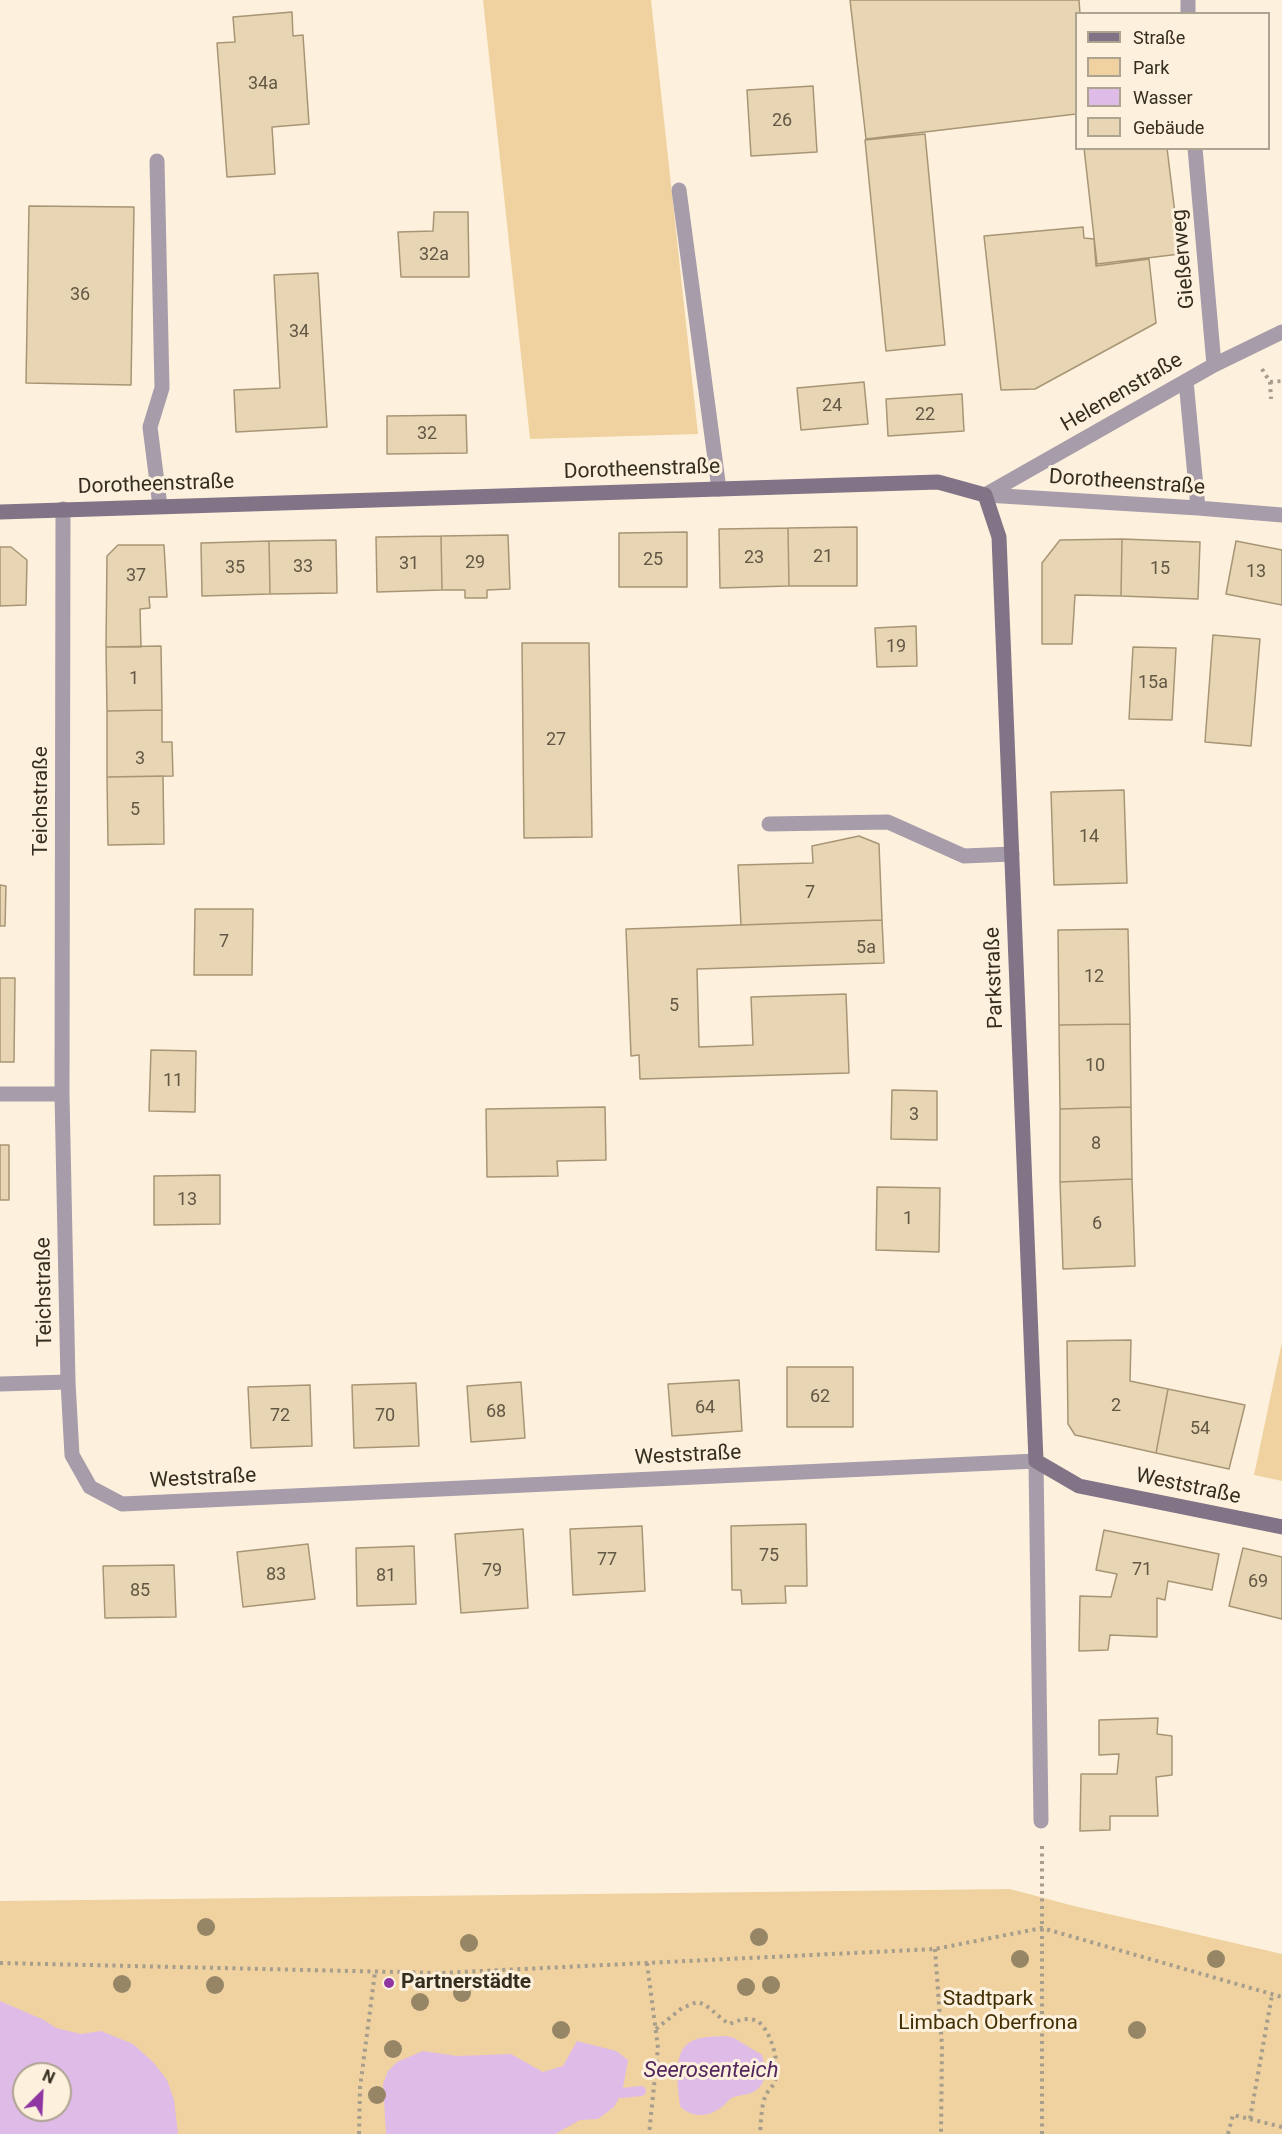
<!DOCTYPE html>
<html>
<head>
<meta charset="utf-8">
<style>
  body { margin:0 }
  #map { position:relative; width:1282px; height:2134px; overflow:hidden; background:#fdf1dd; font-family:Roboto,sans-serif }
  canvas { display:block }
  .legend { position:absolute; left:1075px; top:12px; width:195px; height:138px; box-sizing:border-box; background:#fdf1dd; border:2px solid #ada391; margin:0; padding:8px 10px; list-style:none; font-size:18px; color:#352e20 }
  .legend li { display:flex; align-items:center; gap:12px; height:30px }
  .legend b { width:30px; border:2px solid #ada391 }
  .north { position:absolute; left:12px; top:2062px; width:60px; height:60px; box-sizing:border-box; background:#fdf1dd; border:2px solid #ada391; border-radius:50%; rotate:24deg; font-size:16px; font-weight:700; line-height:24px; text-align:center; color:#352e20 }
  .north::after { content:''; display:block; margin:auto; width:21px; height:27px; background:#8f36a2; clip-path:polygon(50% 0,100% 100%,50% 72%,0 100%) }
</style>
</head>
<body>
<div id="map">
<canvas width="1282" height="2134"></canvas>
<ul class="legend">
<li><b style="height:8px;background:#827386"></b>Straße</li>
<li><b style="height:16px;background:#efd2a0"></b>Park</li>
<li><b style="height:16px;background:#dfbbe8"></b>Wasser</li>
<li><b style="height:16px;background:#e8d5b3"></b>Gebäude</li>
</ul>
<div class="north">N</div>
</div>
<script>
const c = document.querySelector('canvas').getContext('2d');
c.lineJoin = 'round';
function paint(path, color) { c.fillStyle = color; c.fill(path, 'evenodd'); }
function stroke(path, color, width, dash) { c.strokeStyle = color; c.lineWidth = width; c.lineCap = dash ? 'butt' : 'round'; c.setLineDash(dash || []); c.stroke(path); }
function write(font, color, halo, rows, align = 'center') {
  c.font = font + ' Roboto,sans-serif'; c.lineWidth = 6; c.setLineDash([]); c.textBaseline = 'middle'; c.strokeStyle = halo; c.fillStyle = color; for (const [text, x, y, turn = 0] of rows) {
    c.save(); c.translate(x, y); c.rotate((+turn || 0) * Math.PI / 180); c.textAlign = isNaN(turn) ? turn : align; if (halo) c.strokeText(text, 0, 0); c.fillText(text, 0, 0); c.restore();
  }
}
paint(new Path2D(`
  M483 0H651L698 434 530 439Z
  M1282 1342V1481L1254 1475Z
  M1010 1889 1074 1906 1282 1954V2134H0V1901ZM24 2074H60V2110H24Z`), '#efd2a0');
paint(new Path2D(`
  M0 2001 44 2020 56 2028 81 2034 101 2031 133 2044 153 2062 167 2080 174 2100 178 2134H0ZM24 2074H60V2110H24Z
  M726 2036 734 2038 762 2055C766 2071 768 2088 748 2094 743 2095 734 2096 730 2099 727 2101 726 2104 723 2106 710 2117 692 2119 680 2106 678 2086 670 2046 697 2039 707 2036 716 2037 726 2036Z
  M577 2041 616 2051 628 2060 622 2093 614 2107 598 2119 580 2120 555 2134H386L383 2084 388 2071 397 2062 423 2051 457 2056 511 2054 543 2072 563 2066Z`), '#dfbbe8');
stroke(new Path2D(`
  M622 2093 641 2091`), '#dfbbe8', 10);
const building = new Path2D(`
  M850 0H1079L1080 14H1076V114L866 139Z
  M292 12 293 36 303 35 309 124 272 127 275 174 227 177 217 43 235 42 233 17Z
  M813 86 817 152 751 156 747 90Z
  M925 134 945 345 886 351 865 140Z
  M1084 148H1167L1180 254 1097 264Z
  M29 206 134 207 131 385 26 383Z
  M434 212H468L469 277H401L398 232 433 231Z
  M1083 227 1084 238 1094 239 1096 266 1149 259 1156 323 1035 389 1001 390 984 236Z
  M318 273 327 427 236 432 234 390 280 388 274 275Z
  M864 382 868 424 801 430 797 388Z
  M962 394 964 431 888 436 886 399Z
  M466 415 467 453 387 454V416Z
  M857 527V586H789L788 528Z
  M788 528 789 586 720 588 719 529Z
  M687 532V587H619V533Z
  M508 535 510 589 487 590V598H465V590H442L441 536Z
  M441 536 442 590 377 592 376 537Z
  M1122 539 1200 542 1198 599 1121 596Z
  M1122 539 1121 596 1075 595 1072 644H1042V563L1060 540Z
  M336 540 337 593 270 594 269 541Z
  M269 541 270 594 202 596 201 543Z
  M1236 541 1282 550V605L1226 594Z
  M118 545H164L167 597H149L150 608 140 609 141 647H106L107 556Z
  M0 547H11L27 560 26 605 0 606Z
  M916 626 917 666 877 667 875 628Z
  M1213 635 1260 639 1251 746 1205 742Z
  M522 643H589L592 837 524 838Z
  M161 646 162 710 107 711 106 647Z
  M1133 647 1176 648 1172 720 1129 719Z
  M162 710V742H172L173 776 107 777V711Z
  M163 776 164 844 108 845 107 777Z
  M1124 790 1127 883 1054 885 1051 792Z
  M859 836 879 844 882 920 741 925 738 865 813 863 812 846Z
  M0 885 6 886 5 926H0Z
  M195 909H253L252 975H194Z
  M882 920 884 963 697 969 699 1047 753 1045 751 997 846 994 849 1073 640 1079 639 1055 631 1056 626 929Z
  M1128 929 1130 1024 1059 1025 1058 930Z
  M0 978H15L14 1062H0Z
  M1130 1024 1131 1107 1060 1109 1059 1025Z
  M151 1050 196 1051 195 1112 149 1111Z
  M892 1090 937 1091V1140L891 1139Z
  M605 1107 606 1160 557 1161 558 1176 487 1177 486 1109Z
  M1131 1107 1132 1179 1060 1182V1109Z
  M0 1145H9V1200H0Z
  M220 1175V1224L154 1225V1176Z
  M1132 1179 1135 1266 1063 1269 1060 1182Z
  M877 1187 940 1188 939 1252 876 1250Z
  M1131 1340 1130 1381 1168 1389 1156 1453 1075 1435 1068 1424 1067 1341Z
  M787 1367H853V1427H787Z
  M739 1380 742 1431 672 1436 668 1384Z
  M521 1382 525 1438 471 1442 467 1386Z
  M416 1383 419 1446 354 1448 352 1385Z
  M310 1385 312 1446 251 1448 248 1387Z
  M1168 1389 1245 1405 1229 1469 1156 1453Z
  M806 1524 807 1586H785L786 1603 742 1604 741 1590H732L731 1526Z
  M642 1526 645 1591 573 1595 570 1529Z
  M523 1529 528 1608 461 1613 455 1534Z
  M1104 1530 1219 1554 1212 1590 1168 1581 1165 1600 1157 1598V1637L1110 1635 1108 1650 1079 1651 1080 1596 1111 1597 1117 1574 1096 1570Z
  M308 1544 315 1599 243 1607 237 1552Z
  M414 1546 416 1604 357 1606 356 1548Z
  M1243 1548 1282 1557V1619L1229 1606Z
  M174 1565 176 1617 105 1618 103 1566Z
  M1158 1718 1157 1734 1172 1736V1775L1156 1777 1158 1816H1110V1830L1080 1831 1081 1774H1117L1119 1754 1099 1755V1720Z`);
paint(building, '#e8d5b3');
stroke(building, '#a89575', 1.5);
stroke(new Path2D(`
  M1262 369 1270 382 1271 399
  M1270 382 1282 381
  M1042 1846V2134
  M935 1949 942 2046 941 2134
  M0 1963 440 1973 935 1949 1042 1928 1282 1997
  M647 1963 658 2048 649 2134
  M656 2029 682 2008 697 2002C712 2006 715 2016 730 2024 738 2020 748 2017 757 2021 771 2029 781 2066 775 2081 773 2087 767 2091 765 2097 761 2108 761 2123 760 2134
  M1250 2119 1282 2127
  M359 2134 360 2088 375 1972
  M1228 2134 1233 2115 1250 2119 1272 1995`), '#a79d8c', 4, [3, 4.5]);
stroke(new Path2D(`
  M157 161 162 388 150 427 160 506
  M679 190 719 489
  M769 824 888 822 964 856 1012 854
  M1036 1461 1041 1821`), '#a79ca9', 15);
stroke(new Path2D(`
  M1188 0V14
  M1195 148 1214 365
  M1186 381 1198 508
  M985 495 1214 365 1282 332
  M986 495 1198 508 1282 515
  M63 509 62 1094 68 1382 72 1455 90 1487 122 1504 1036 1461
  M0 1094H62
  M0 1384 68 1382`), '#a79ca9', 15);
stroke(new Path2D(`
  M0 512 938 482 985 495 999 537 1036 1461 1079 1486 1282 1527`), '#827386', 15);
c.fillStyle = '#968666';
for (const [x, y] of [
  [206,1927],
  [759,1937],
  [469,1943],
  [1020,1959],
  [1216,1959],
  [122,1984],
  [215,1985],
  [771,1985],
  [746,1987],
  [462,1993],
  [420,2002],
  [561,2030],
  [1137,2030],
  [393,2049],
  [377,2095]
]) { c.beginPath(); c.arc(x, y, 9, 0, 2 * Math.PI); c.fill(); }
for (const [x, y, r, color] of [
  [389,1983,6,"#8f36a2"]
]) { const dot = new Path2D(); dot.arc(x, y, r, 0, 2 * Math.PI); c.fillStyle = color; c.fill(dot); stroke(dot, '#fdf1dd', 2); }
write('18px', '#625845', null, [
  ["34a",263,84],
  ["26",782,121],
  ["32a",434,255],
  ["36",80,295],
  ["34",299,332],
  ["24",832,406],
  ["22",925,415],
  ["32",427,434],
  ["21",823,557],
  ["23",754,558],
  ["25",653,560],
  ["29",475,563],
  ["31",409,564],
  ["33",303,567],
  ["35",235,568],
  ["15",1160,569],
  ["13",1256,572],
  ["37",136,576],
  ["19",896,647],
  ["1",134,679],
  ["15a",1153,683],
  ["27",556,740],
  ["3",140,759],
  ["5",135,810],
  ["14",1089,837],
  ["7",810,893],
  ["7",224,942],
  ["5a",866,948],
  ["12",1094,977],
  ["5",674,1006],
  ["10",1095,1066],
  ["11",173,1081],
  ["3",914,1115],
  ["8",1096,1144],
  ["13",187,1200],
  ["1",908,1219],
  ["6",1097,1224],
  ["62",820,1397],
  ["2",1116,1406],
  ["64",705,1408],
  ["68",496,1412],
  ["72",280,1416],
  ["70",385,1416],
  ["54",1200,1429],
  ["75",769,1556],
  ["77",607,1560],
  ["71",1142,1570],
  ["79",492,1571],
  ["83",276,1575],
  ["81",386,1576],
  ["69",1258,1582],
  ["85",140,1591]
]);
write('21px', '#352e20', '#fdf1dd', [
  ["Gießerweg",1184,259,-95],
  ["Helenenstraße",1122,393,-30],
  ["Dorotheenstraße",642,470,-2],
  ["Dorotheenstraße",1127,483,4],
  ["Dorotheenstraße",156,485,-2],
  ["Teichstraße",42,801,-90],
  ["Parkstraße",995,978,-92],
  ["Teichstraße",45,1292,-91],
  ["Weststraße",688,1456,-3],
  ["Weststraße",203,1479,-3],
  ["Weststraße",1188,1487,12]
]);
write('bold 21px', '#352e20', '#fdf1dd', [
  ["Partnerstädte",401,1983]
], 'left');
write('21px', '#422f04', '#fdf1dd', [
  ["Stadtpark",988,2000],
  ["Limbach Oberfrona",988,2024]
]);
write('italic 22px', '#53275d', '#fdf1dd', [
  ["Seerosenteich",711,2071]
]);
</script>
</body>
</html>
